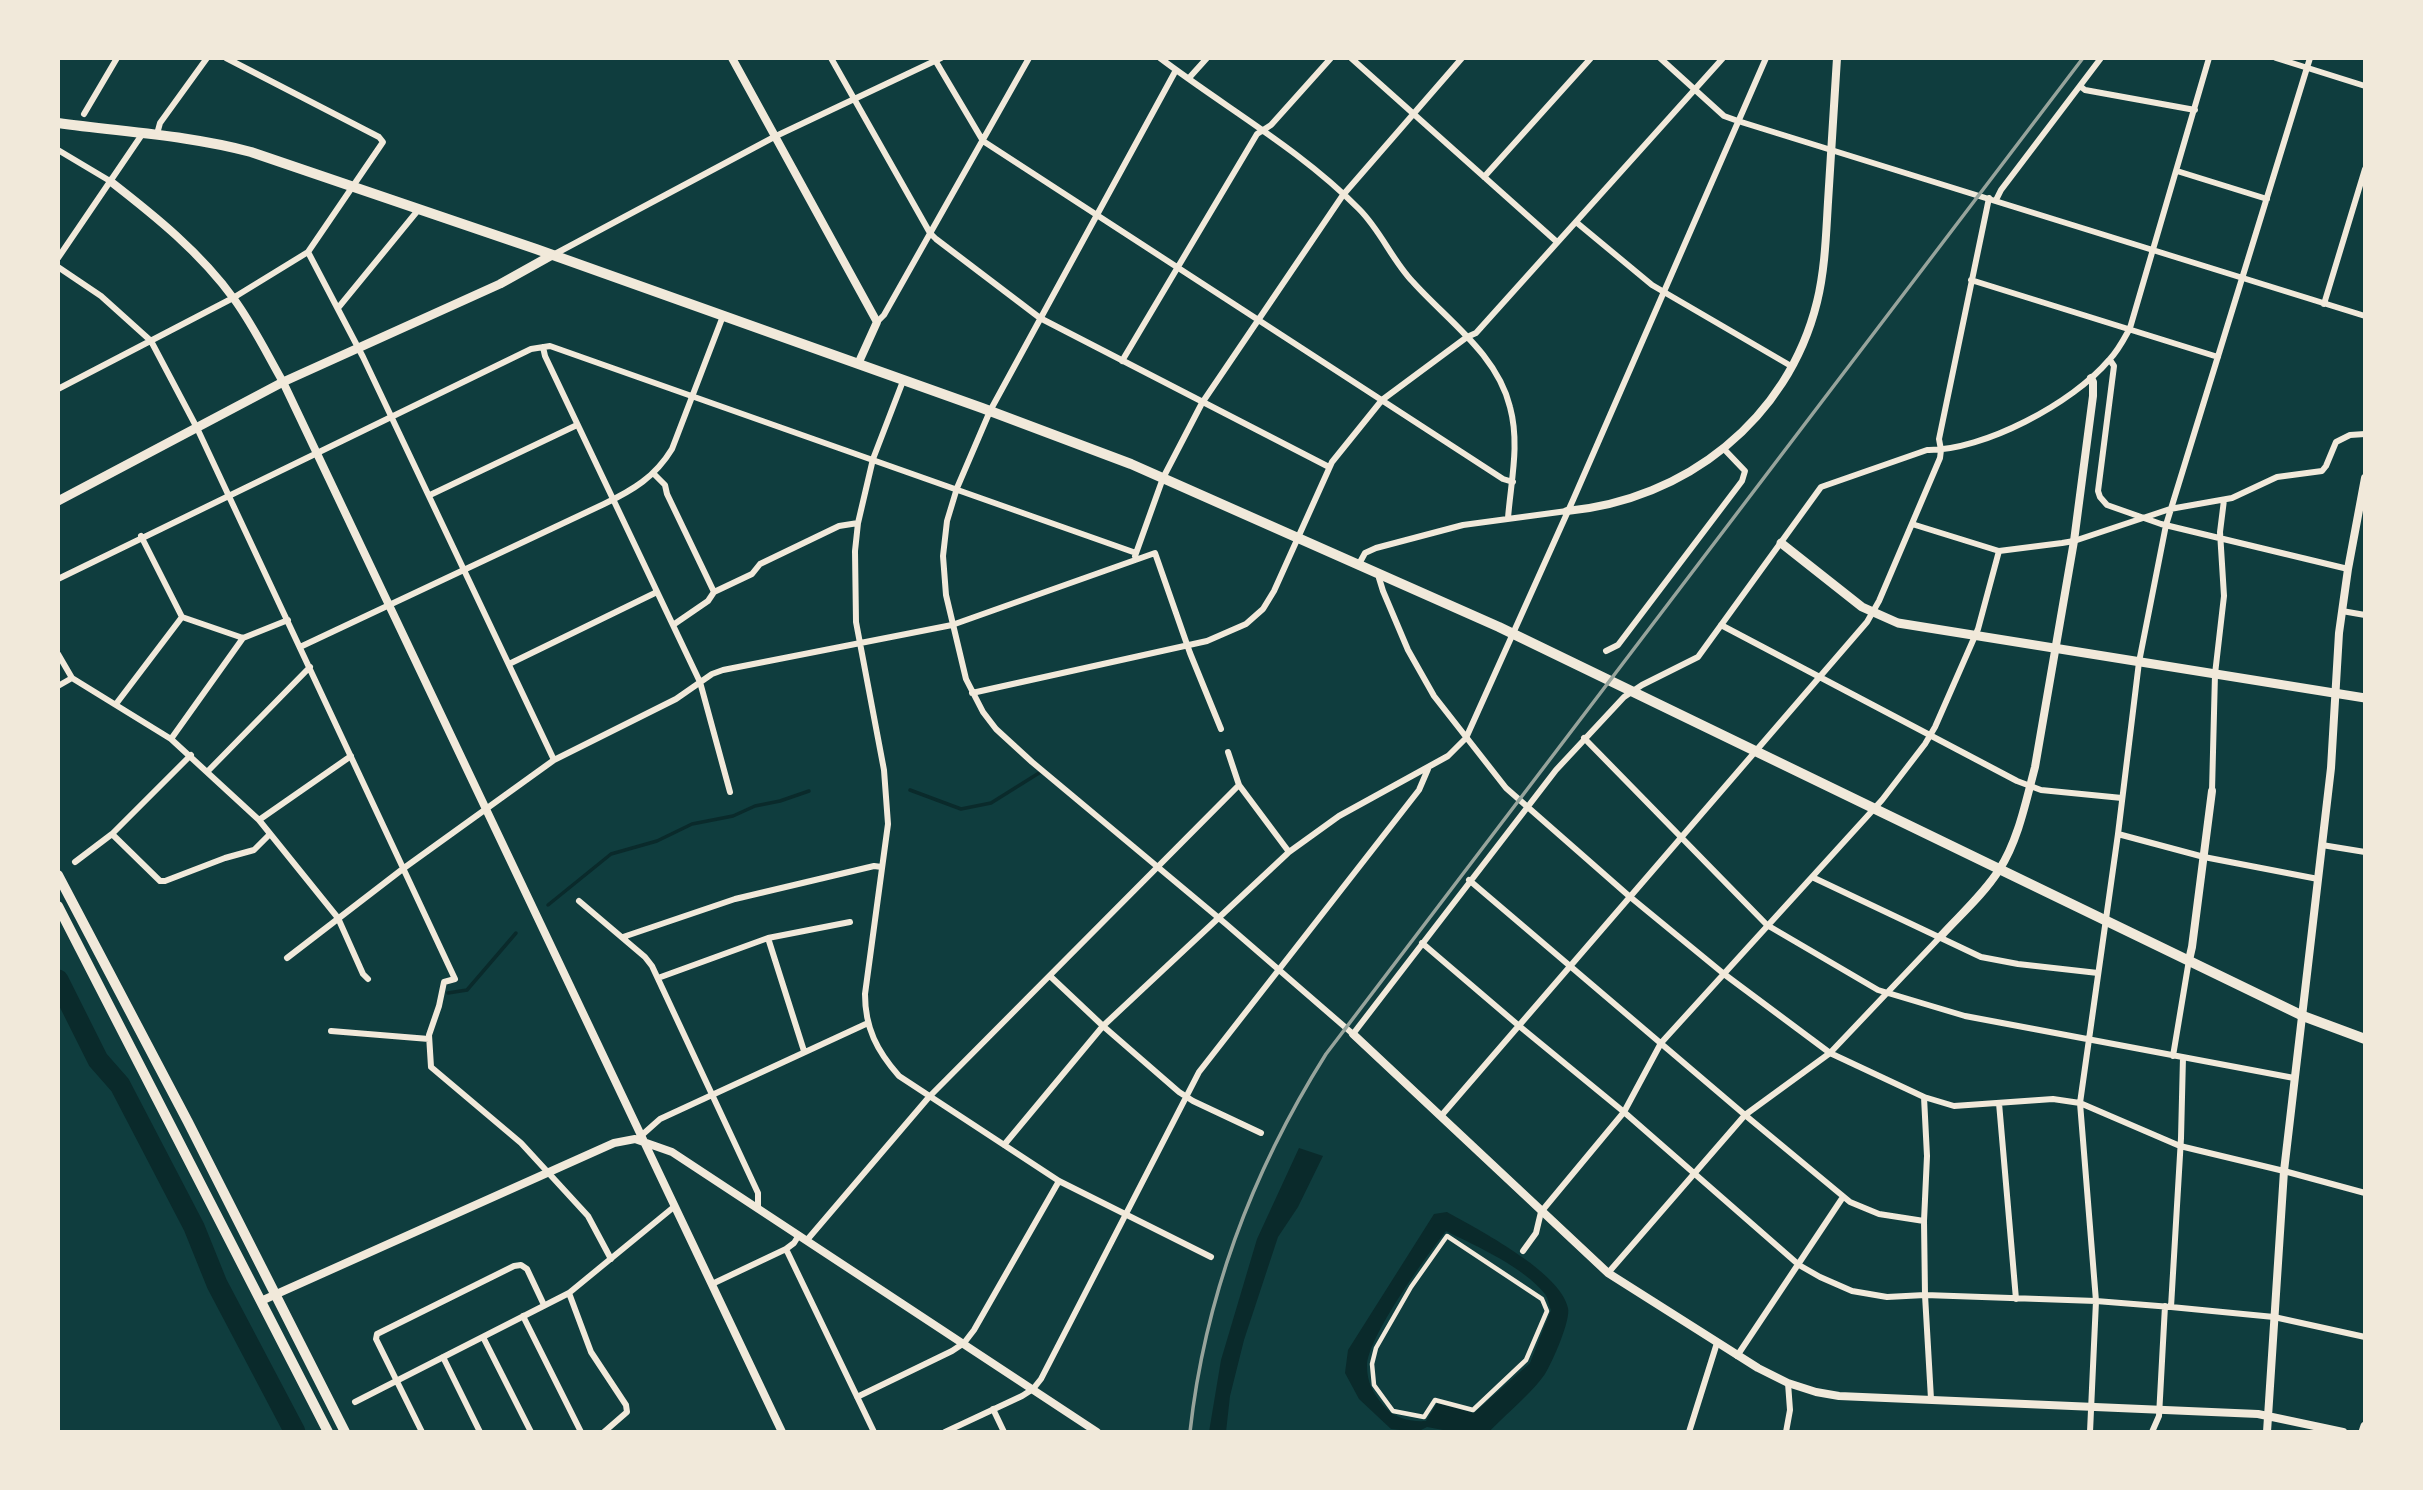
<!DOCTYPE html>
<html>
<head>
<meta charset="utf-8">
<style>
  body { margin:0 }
  #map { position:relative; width:2423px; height:1490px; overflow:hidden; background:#0f3d3e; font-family:Overpass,sans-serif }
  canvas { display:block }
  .frame { position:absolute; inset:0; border:60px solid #f1e9da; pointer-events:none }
</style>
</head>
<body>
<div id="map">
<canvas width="2423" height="1490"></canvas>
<div class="frame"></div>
</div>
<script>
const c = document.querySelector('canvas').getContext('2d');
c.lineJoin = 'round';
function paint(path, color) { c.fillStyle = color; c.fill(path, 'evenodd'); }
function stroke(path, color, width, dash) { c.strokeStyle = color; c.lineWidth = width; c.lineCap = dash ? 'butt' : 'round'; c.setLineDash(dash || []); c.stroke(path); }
paint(new Path2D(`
  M1299 1148 1323 1156 1298 1207 1278 1237 1244 1340 1230 1396 1226 1432H1209L1221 1360 1257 1239Z
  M1447 1212C1477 1229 1561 1272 1568 1308 1571 1320 1552 1363 1545 1374 1532 1393 1505 1415 1489 1432H1454L1427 1427 1417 1432 1391 1429 1359 1399 1345 1373 1348 1350 1434 1214ZM1446 1231C1476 1246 1524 1267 1545 1294 1548 1298 1549 1305 1551 1310L1530 1363 1474 1413 1437 1403 1426 1421C1410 1422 1393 1418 1383 1405 1373 1393 1367 1382 1367 1366 1367 1338 1427 1255 1446 1231Z`), '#0a2a2b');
stroke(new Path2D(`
  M910 790 961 809 991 803 1039 773
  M548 905 611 854 657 841 692 824 733 816 755 806 780 801 809 791
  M448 993 467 990 516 933`), '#0a2a2b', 3.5);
stroke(new Path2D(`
  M58 980 98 1060 120 1085 194 1227 217 1284 295 1432`), '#0a2a2b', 21);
stroke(new Path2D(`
  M1447 1236 1542 1299 1547 1311 1526 1360 1473 1410 1435 1400 1424 1417 1393 1411 1374 1385 1372 1364 1376 1348 1411 1287Z`), '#f1e9da', 4.5);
stroke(new Path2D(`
  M831 58 930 233 936 239 1040 318 1329 467
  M1160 58C1226 108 1301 150 1359 209 1381 231 1392 260 1413 282 1447 320 1497 354 1510 407 1520 444 1511 480 1508 518
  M1351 58 1557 242
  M1660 58 1724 116 1738 121 2365 316
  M2276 58 2365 86
  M935 60 983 141 1503 479 1513 482
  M1176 70 990 411 957 488 947 521 943 556 946 595 966 679 983 712 996 729 1032 762 1226 924 1353 1034 1556 770 1624 697 1642 685 1698 657 1821 487 1927 450C1983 451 2073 403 2109 360 2118 351 2124 339 2130 328L2209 58
  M1189 78 1207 58
  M2080 86 2085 90 2195 110
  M84 114 117 58
  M157 134 160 123 207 58
  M58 150 110 181
  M2177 171 2267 199
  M1484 177 1591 58
  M1996 200 2001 190 2101 58
  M1576 222 1652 285 1791 366
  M308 252 363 357 554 760
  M553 255 776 136 941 58
  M58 258 143 133
  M58 267 101 296 151 341 197 428 455 979 444 982 439 1006 429 1035 431 1067 521 1143 588 1216 611 1259
  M1971 280 2218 357
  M2324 304 2365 169
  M338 308 419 209
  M877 322 884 315 1029 58
  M543 347 545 356 700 682 730 792
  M2110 360 2114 366 2098 491 2100 497 2107 505 2161 524 2348 569
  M1122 361 1257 134 1271 125 1331 58
  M903 381 873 459 858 523 855 551 856 622 884 770 888 824 865 994C865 1028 877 1051 899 1076L1059 1181 1211 1257
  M58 389 233 298 308 252 383 142 379 137 226 58
  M654 474 665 485 667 494 714 592
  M430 495 577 425
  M1912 524 1999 551 2062 543 2074 541 2170 509 2232 498 2277 477 2322 471 2326 466 2336 442 2350 435 2365 434
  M1135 556 1163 478 1202 403 1343 195 1462 58
  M1359 564 1365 553 1376 548 1463 525 1567 511
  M1380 573 1379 578 1383 591 1408 650 1434 696 1506 788 1629 896 1724 974 1830 1053 1924 1097 1954 1106 2053 1099 2080 1103 2180 1146 2284 1171 2365 1193
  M58 579 531 349 550 346 1136 553
  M2342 611 2365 615
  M182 617 243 638 288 620
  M673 625 708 601 714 592 752 574 760 564 839 526 858 523
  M1721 625 2017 781 2041 790 2122 798
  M300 647 604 504C633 490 655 477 672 449L723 316
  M1606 651 1618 645 1742 481 1745 471 1723 448
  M58 654 72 678 171 739 259 820 338 918 363 974 368 979
  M509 664 657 592
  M58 686 72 678
  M972 693 1207 641 1246 624 1263 609 1274 591 1332 462 1382 400 1467 337 1476 333 1723 58
  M116 704 182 617 141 536
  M1584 738 1767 925 1878 990 1965 1016 2294 1078
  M171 739 243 638
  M1228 752 1239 785 1289 852
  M208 771 310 667
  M2212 791 2215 674 2224 596 2220 532 2224 500
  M259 820 351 756
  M112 834 160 881H165L225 858 254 850 269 835
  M2118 834 2204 857 2318 879
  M2322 845 2365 852
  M75 862 112 834 191 755
  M1812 877 1981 957 2018 964 2098 973
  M1469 880 1745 1115 1850 1202 1879 1214 1924 1221
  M579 901 645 957 652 966 758 1193V1207
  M623 937 735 899 874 866 882 867
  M768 938 804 1051
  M1422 943 1518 1025 1624 1112 1799 1265 1820 1277 1852 1291 1887 1297 1925 1295 2096 1301 2171 1307 2274 1317 2365 1337
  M287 958 404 868 554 760 676 699 712 674 723 670 952 625 1155 553 1190 653 1221 729
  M1050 976 1103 1026 1179 1092 1193 1101 1261 1133
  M658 978 768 938 850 922
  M331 1031 429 1039
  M2173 1056 2189 960
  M1924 1097 1927 1156 1924 1221 1925 1295 1931 1399
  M1999 1103 2016 1299
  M1441 1116 1867 622 1879 601 1940 458 1941 450 1939 439 1989 198
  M642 1135 660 1119 868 1023
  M1004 1145 1103 1026 1289 852 1339 816 1448 756 1466 738 1573 500 1766 58
  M807 1240 929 1097 1239 785
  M786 1249 874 1432
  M1523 1251 1536 1233 1541 1212 1624 1112 1661 1043 1882 800 1925 744 1935 727 1978 629 1999 551
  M1608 1273 1745 1115 1830 1053 1941 936
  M712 1284 786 1249 794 1243 799 1235
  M569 1293 591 1352 626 1405 627 1412 604 1432
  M2171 1307 2181 1138 2183 1057
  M523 1316 581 1432
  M483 1337 531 1432
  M1737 1356 1843 1197
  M443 1357 480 1432
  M857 1397 952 1351 964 1343 974 1330 1059 1181
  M355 1402 569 1293 675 1206
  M993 1409 1004 1432
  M422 1432 376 1339 377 1334 514 1266 521 1265 527 1269 544 1305
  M945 1432 1022 1396 1033 1389 1041 1379 1199 1072 1419 790 1428 769
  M1689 1432 1717 1343
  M1786 1432 1790 1410 1788 1383
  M2090 1432 2096 1301 2080 1103 2118 834 2139 662 2166 525 2310 58
  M2152 1432 2159 1416 2165 1306`), '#f1e9da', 6);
stroke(new Path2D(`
  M732 58 877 322 858 364
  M110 181C155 216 200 252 234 299 253 325 267 354 283 382L782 1432
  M1567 511C1685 500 1788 420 1817 302 1825 270 1826 235 1828 202 1831 154 1834 106 1837 58
  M1941 936C1960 915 1983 895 1999 870 2018 841 2026 801 2035 767L2074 541 2093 396V382L2091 378
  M2189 960 2192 947 2212 791
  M1353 1034 1608 1273 1758 1368 1788 1383 1816 1392 1839 1396 2258 1414 2343 1432
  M261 1301 614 1143 635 1139 672 1152 1097 1432
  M2267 1432 2284 1171 2331 768 2339 633 2348 569 2365 478`), '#f1e9da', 8);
stroke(new Path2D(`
  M58 501 283 382 500 284 552 255
  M1781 543 1862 607 1898 623 2365 698
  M2363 1432 2365 1426`), '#f1e9da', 9);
stroke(new Path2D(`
  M58 123C122 132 188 135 251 152L536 249 982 408 1131 464 1499 627 2303 1016 2365 1039`), '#f1e9da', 10);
stroke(new Path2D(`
  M58 875 188 1122 345 1432
  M58 906 328 1432`), '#f1e9da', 10);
stroke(new Path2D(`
  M1190 1432C1205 1296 1253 1170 1326 1054L2083 58`), '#97a49c', 3.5);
</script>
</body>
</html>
